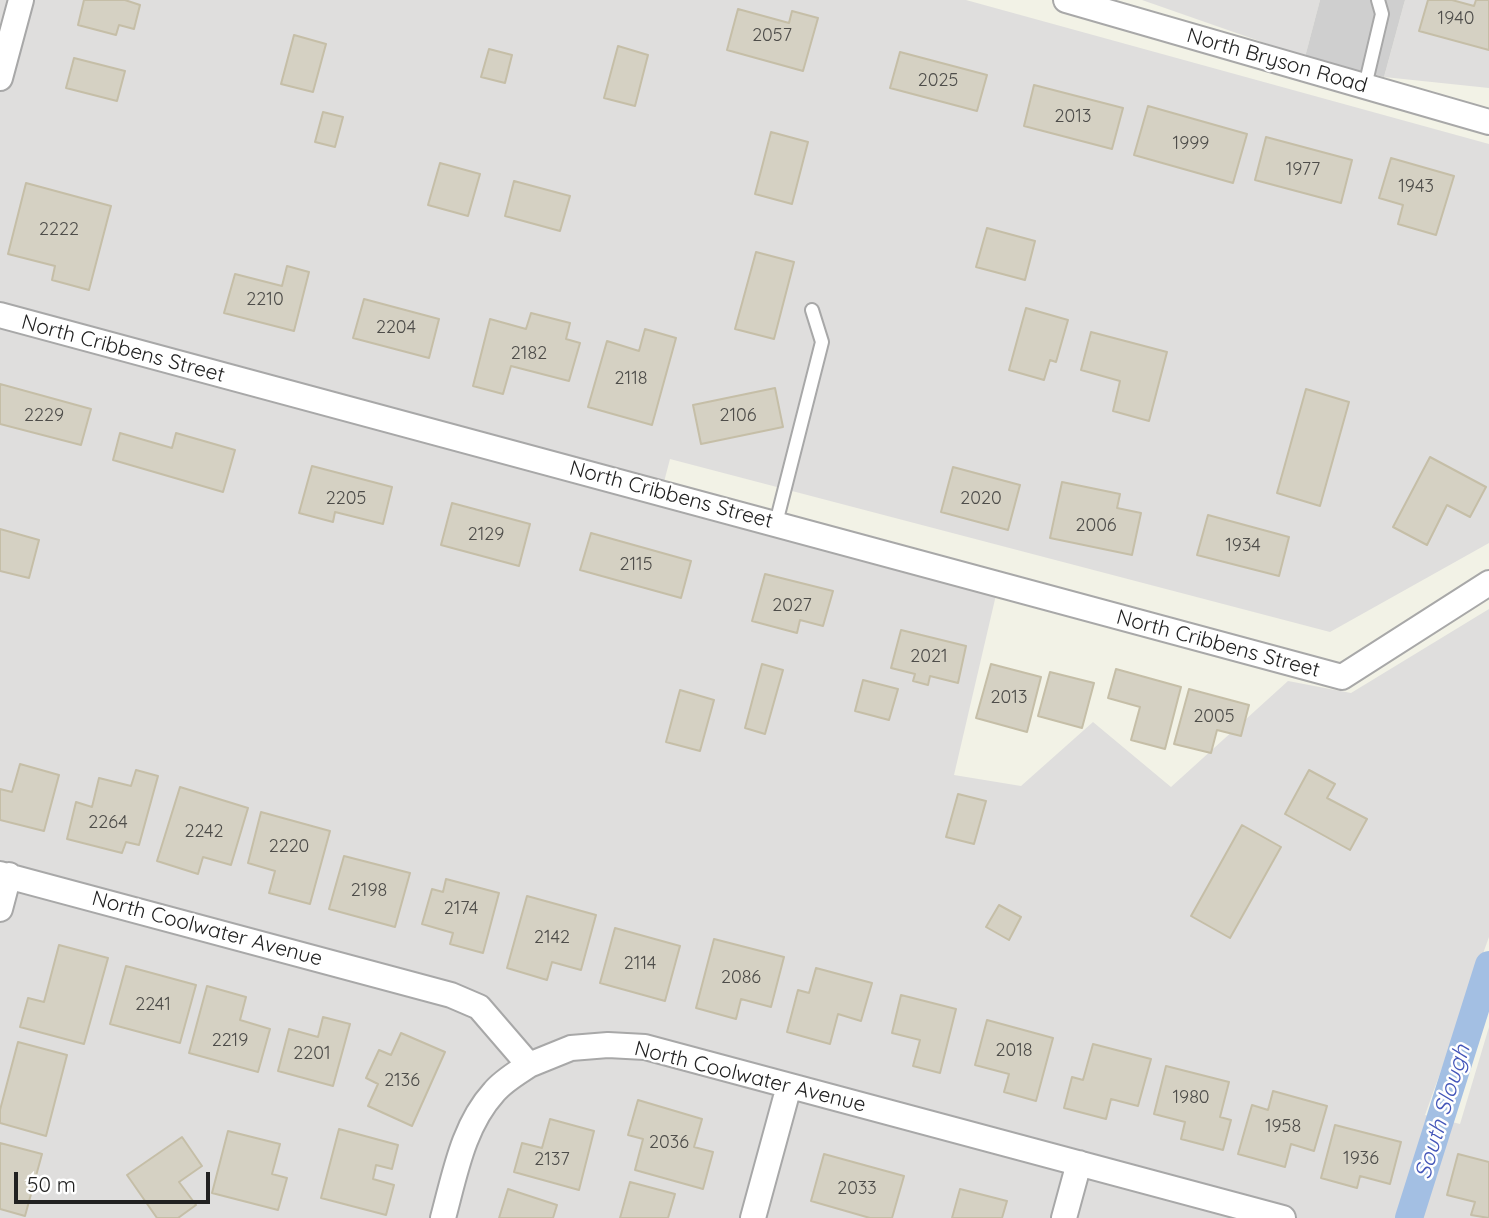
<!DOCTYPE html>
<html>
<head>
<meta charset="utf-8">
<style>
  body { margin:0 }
  #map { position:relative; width:1489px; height:1218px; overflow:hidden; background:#f2f2e6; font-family:Quicksand,sans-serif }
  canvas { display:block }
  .scale { position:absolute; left:14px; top:1172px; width:196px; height:32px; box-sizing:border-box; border:4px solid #212121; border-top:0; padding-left:9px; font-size:21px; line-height:24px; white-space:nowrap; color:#212121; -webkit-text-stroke:5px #fff; paint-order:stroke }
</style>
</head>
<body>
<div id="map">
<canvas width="1489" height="1218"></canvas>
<div class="scale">50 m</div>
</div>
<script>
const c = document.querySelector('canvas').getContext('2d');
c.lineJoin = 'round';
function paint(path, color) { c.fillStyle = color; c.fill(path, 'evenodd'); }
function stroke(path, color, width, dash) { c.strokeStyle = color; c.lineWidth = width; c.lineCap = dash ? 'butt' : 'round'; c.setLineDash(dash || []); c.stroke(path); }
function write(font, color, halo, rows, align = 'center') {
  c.font = font + ' Quicksand,sans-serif'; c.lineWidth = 5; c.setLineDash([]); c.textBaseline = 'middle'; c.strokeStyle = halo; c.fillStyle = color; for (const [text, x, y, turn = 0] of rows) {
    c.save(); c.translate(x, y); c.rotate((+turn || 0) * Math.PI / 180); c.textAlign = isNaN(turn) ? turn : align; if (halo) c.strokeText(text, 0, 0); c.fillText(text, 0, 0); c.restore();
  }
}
paint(new Path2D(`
  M0 0H966L1489 144V543L1330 632 670 459 659 501 996 595 954 775 1021 786 1093 722 1171 787 1288 681 1351 693 1489 609V937L1425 1115 1460 1124 1489 1027V1218H0Z
  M1142 0H1320L1305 57Z
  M1405 0H1489V88L1384 77Z`), '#dfdedd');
paint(new Path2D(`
  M1320 0H1405L1384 77 1305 57Z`), '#cfcfcf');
stroke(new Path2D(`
  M1409 1218 1489 965`), '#a3bfe3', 28);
const building = new Path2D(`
  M84 0H125L140 5 134 29 119 25 116 35 78 25Z
  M1428 0H1452L1474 6 1476 0H1489V50L1419 31Z
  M738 9 789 23 792 11 818 18 803 71 727 50Z
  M294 35 326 44 313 92 281 84Z
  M618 46 648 55 635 106 604 98Z
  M489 49 512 55 505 83 481 77Z
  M900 52 987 75 977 111 890 88Z
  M74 58 125 71 117 101 66 88Z
  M1034 85 1123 108 1112 149 1024 126Z
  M1148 106 1247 134 1233 183 1134 155Z
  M323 112 343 117 335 147 315 142Z
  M771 132 808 142 792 204 755 194Z
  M1266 137 1352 160 1341 203 1255 180Z
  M1391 158 1454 176 1436 235 1398 224 1403 205 1379 198Z
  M440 163 480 174 468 216 428 205Z
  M514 181 570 196 560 231 505 216Z
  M26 183 111 206 89 290 52 280 55 266 8 254Z
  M987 228 1035 241 1025 280 976 267Z
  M756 252 794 262 774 339 735 329Z
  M287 266 309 272 294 331 224 313 235 274 282 286Z
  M364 299 439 319 429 358 353 338Z
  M1026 308 1068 320 1056 362 1050 360 1044 380 1009 370Z
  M531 313 570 323 566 339 580 343 569 381 511 366 503 394 473 386 490 319 526 329Z
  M645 329 676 338 652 425 588 407 607 341 639 351Z
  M1091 332 1167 352 1149 421 1113 411 1120 381 1081 370Z
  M0 384 91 409 81 445 0 424Z
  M775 388 783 427 701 444 693 405Z
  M1306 389 1349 402 1320 506 1277 493Z
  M120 433 172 448 176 433 235 450 223 492 113 460Z
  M1430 457 1486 487 1470 517 1447 505 1427 545 1393 527Z
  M312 466 392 487 383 524 335 512 333 522 299 513Z
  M953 467 1020 485 1008 530 941 512Z
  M1062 482 1120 494 1117 508 1141 513 1132 555 1050 538Z
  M452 503 530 524 519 566 441 545Z
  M1208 515 1289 537 1279 576 1197 555Z
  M0 529 39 540 29 578 0 571Z
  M591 533 691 561 681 598 580 570Z
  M765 574 833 591 823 626 800 620 797 633 752 621Z
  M901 630 966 646 958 683 930 676 928 685 913 681 915 674 891 668Z
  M762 664 783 670 765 734 745 728Z
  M991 664 1041 677 1027 732 976 718Z
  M1116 669 1181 687 1165 749 1131 740 1140 707 1108 698Z
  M1050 672 1094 683 1082 728 1038 716Z
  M863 680 898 689 889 720 855 711Z
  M1189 689 1249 705 1241 736 1217 730 1211 753 1174 744Z
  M680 690 714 700 700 751 666 742Z
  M20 764 59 775 44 831 0 820V789L12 792Z
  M136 770 158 776 139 845 126 842 122 853 67 839 76 802 92 807 99 778 131 786Z
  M1309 770 1335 784 1327 798 1367 819 1350 850 1285 814Z
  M180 787 248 808 231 865 203 857 198 874 157 861Z
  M958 794 986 801 974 844 946 837Z
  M261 812 330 831 310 904 269 893 275 871 248 863Z
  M1242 825 1281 847 1230 938 1191 916Z
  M344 856 410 873 395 927 329 909Z
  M446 879 499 893 483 953 450 944 453 933 422 924 432 889 443 892Z
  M527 896 596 915 581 970 552 962 547 980 507 968Z
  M999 905 1021 917 1009 940 986 927Z
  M615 928 680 946 665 1001 600 983Z
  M714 939 784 957 771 1007 741 999 736 1019 696 1008Z
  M59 945 108 958 84 1044 20 1027 28 998 44 1002Z
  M126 966 196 985 180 1043 110 1024Z
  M816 968 872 983 861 1021 838 1014 830 1044 787 1032 798 990 809 993Z
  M207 986 246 997 240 1020 270 1029 258 1072 189 1053Z
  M901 995 956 1009 940 1073 913 1066 920 1040 892 1033Z
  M323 1017 350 1024 333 1086 278 1071 289 1029 318 1037Z
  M987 1020 1053 1038 1036 1101 1004 1092 1009 1074 975 1065Z
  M401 1033 445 1052 412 1126 368 1106 378 1084 366 1078 379 1050 391 1055Z
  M18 1042 67 1055 46 1136 0 1123V1110Z
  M1093 1044 1151 1059 1138 1106 1111 1099 1106 1119 1064 1108 1072 1077 1083 1080Z
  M1166 1066 1229 1082 1220 1117 1231 1120 1223 1150 1181 1139 1185 1122 1154 1114Z
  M1273 1091 1327 1106 1314 1151 1291 1144 1285 1167 1238 1154 1252 1105 1268 1110Z
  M638 1100 702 1119 694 1147 713 1152 703 1189 635 1170 643 1139 628 1135Z
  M550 1119 594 1131 579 1190 514 1172 522 1143 542 1148Z
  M1335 1125 1401 1142 1390 1184 1360 1176 1357 1188 1321 1178Z
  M339 1129 398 1145 392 1169 376 1165 373 1179 394 1185 386 1215 321 1198Z
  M228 1131 280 1144 272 1174 287 1178 278 1210 212 1193Z
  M182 1137 202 1166 179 1182 196 1205 178 1218H157L127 1175Z
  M0 1143 42 1154 25 1216 0 1209Z
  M824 1154 904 1176 892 1218H870L811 1201Z
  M1458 1154 1489 1162V1218L1471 1215 1475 1202 1447 1195Z
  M630 1182 675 1194 668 1218H620Z
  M508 1189 557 1205 553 1218H499Z
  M960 1189 1007 1201 1002 1218H952Z`);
paint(building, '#d5d1c3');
stroke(building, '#c5bea7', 2);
const service = new Path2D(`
  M1365 86 1382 14 1378 0
  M776 523 822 342 812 310`);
const minor = new Path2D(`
  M1066 0 1489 122
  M0 78 21 0
  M0 315 1342 677 1489 583
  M0 874 451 995 479 1007 529 1065 571 1048 608 1045 645 1047 1283 1218
  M0 909 9 875
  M443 1218C455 1174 463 1126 494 1092 503 1081 517 1073 529 1065
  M753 1218 789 1086
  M1064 1218 1079 1163`);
stroke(service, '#a8a8a8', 16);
stroke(minor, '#a8a8a8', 28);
stroke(service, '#fff', 12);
stroke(minor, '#fff', 24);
write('18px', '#4e4d4a', null, [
  ["1940",1456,19],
  ["2057",772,36],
  ["2025",938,81],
  ["2013",1073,117],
  ["1999",1191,144],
  ["1977",1303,170],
  ["1943",1416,187],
  ["2222",59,230],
  ["2210",265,300],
  ["2204",396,328],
  ["2182",529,354],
  ["2118",631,379],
  ["2229",44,416],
  ["2106",738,416],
  ["2205",346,499],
  ["2020",981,499],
  ["2006",1096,526],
  ["2129",486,535],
  ["1934",1243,546],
  ["2115",636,565],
  ["2027",792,606],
  ["2021",929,657],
  ["2013",1009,698],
  ["2005",1214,717],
  ["2264",108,823],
  ["2242",204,832],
  ["2220",289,847],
  ["2198",369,891],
  ["2174",461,909],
  ["2142",552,938],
  ["2114",640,964],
  ["2086",741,978],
  ["2241",153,1005],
  ["2219",230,1041],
  ["2018",1014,1051],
  ["2201",312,1054],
  ["2136",402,1081],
  ["1980",1191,1098],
  ["1958",1283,1127],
  ["2036",669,1143],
  ["1936",1361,1159],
  ["2137",552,1160],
  ["2033",857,1189]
]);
write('21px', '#212121', '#fff', [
  ["North Bryson Road",1277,61,16],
  ["North Cribbens Street",123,349,15],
  ["North Cribbens Street",671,495,15],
  ["North Cribbens Street",1218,644,15],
  ["North Coolwater Avenue",207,929,15],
  ["North Coolwater Avenue",750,1077,14]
]);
write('italic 23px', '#4456b9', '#fff', [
  ["South Slough",1443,1112,-73]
]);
</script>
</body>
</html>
